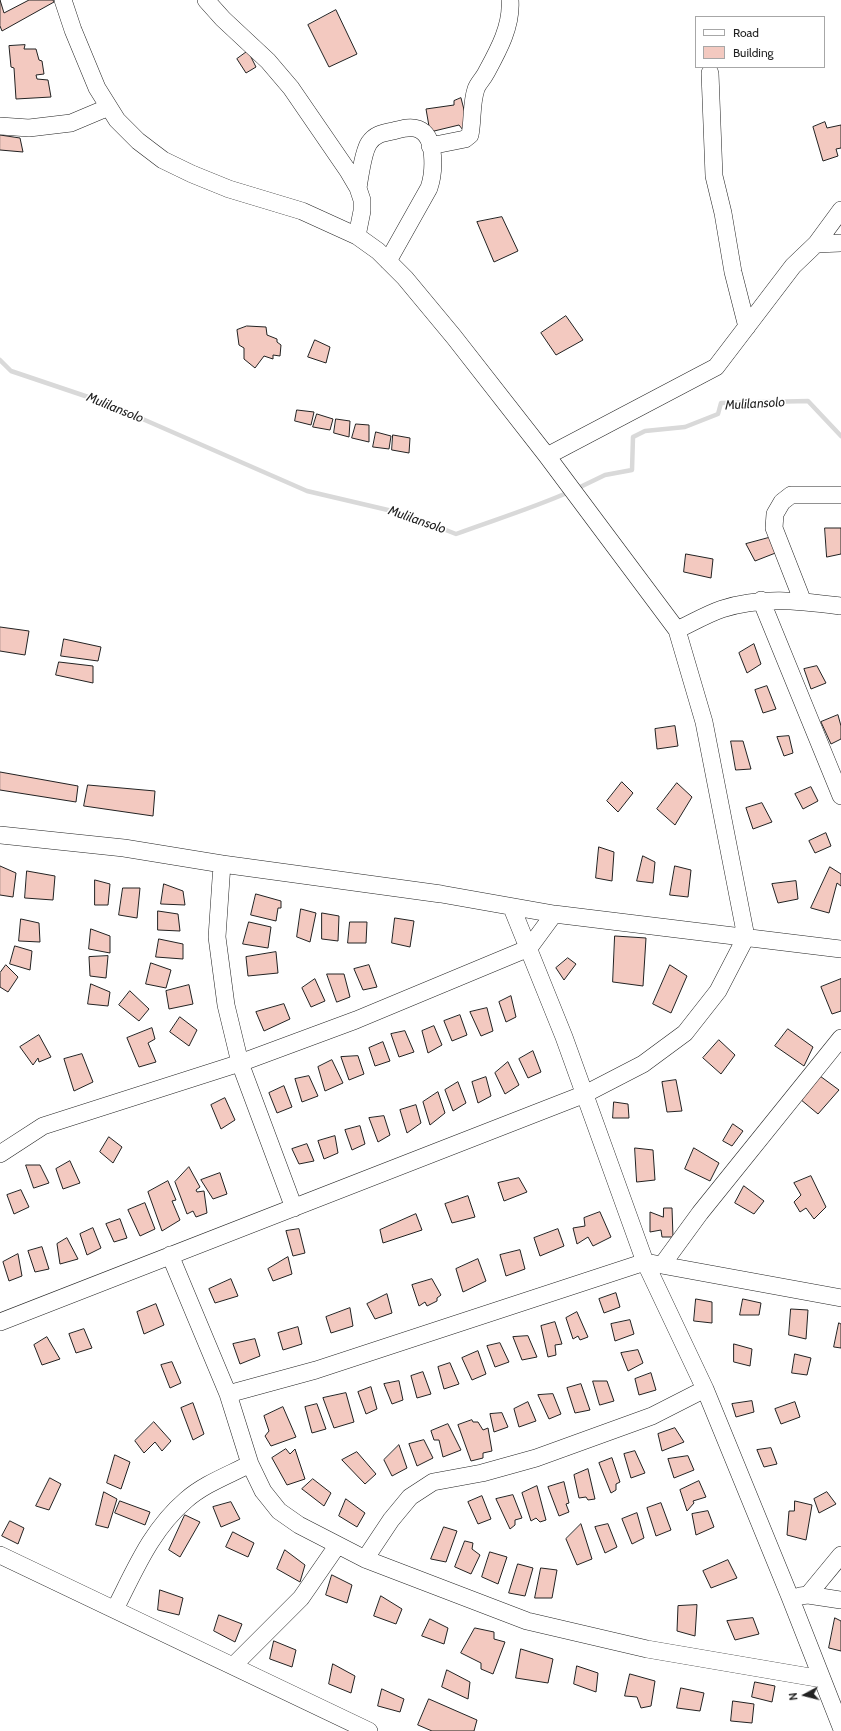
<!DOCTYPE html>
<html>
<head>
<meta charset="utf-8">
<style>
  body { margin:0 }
  #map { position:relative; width:841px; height:1731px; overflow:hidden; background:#fff; font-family:Cabin,sans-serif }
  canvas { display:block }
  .legend { position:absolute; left:695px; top:16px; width:130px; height:52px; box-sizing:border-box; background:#fff; border:1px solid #a7a7a7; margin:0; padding:5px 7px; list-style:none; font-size:12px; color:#222 }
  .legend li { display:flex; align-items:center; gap:8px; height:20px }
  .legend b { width:20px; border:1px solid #a7a7a7 }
  .north { position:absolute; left:785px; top:1675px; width:40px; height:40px; -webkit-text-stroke:3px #fff; paint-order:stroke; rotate:263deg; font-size:11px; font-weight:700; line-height:16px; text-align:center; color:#222 }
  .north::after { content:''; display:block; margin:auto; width:14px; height:18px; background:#222; clip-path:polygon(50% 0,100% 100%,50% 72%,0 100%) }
</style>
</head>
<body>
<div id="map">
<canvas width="841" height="1731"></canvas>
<ul class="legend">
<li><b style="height:5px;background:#fff"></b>Road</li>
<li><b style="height:11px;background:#f3c9c0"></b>Building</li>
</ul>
<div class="north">N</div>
</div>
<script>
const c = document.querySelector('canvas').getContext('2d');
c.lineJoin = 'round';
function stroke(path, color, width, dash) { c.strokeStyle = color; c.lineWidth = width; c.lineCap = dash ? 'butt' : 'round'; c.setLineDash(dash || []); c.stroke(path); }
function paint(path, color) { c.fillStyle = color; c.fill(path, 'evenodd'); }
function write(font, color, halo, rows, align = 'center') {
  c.font = font + ' Cabin,sans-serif'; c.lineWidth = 3; c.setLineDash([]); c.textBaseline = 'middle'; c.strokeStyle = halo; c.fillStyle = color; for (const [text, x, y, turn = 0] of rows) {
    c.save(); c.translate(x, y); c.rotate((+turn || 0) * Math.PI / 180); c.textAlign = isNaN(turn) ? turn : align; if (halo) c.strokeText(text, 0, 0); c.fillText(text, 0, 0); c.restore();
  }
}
stroke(new Path2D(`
  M0 360 11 371 106 403 307 491 405 514 456 534C494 520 533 508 569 492
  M576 489 605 475 632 470 633 437 645 431 685 427 718 414 721 403 808 401 841 436`), '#d9d9d9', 4.5);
const building = new Path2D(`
  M0 0 4 13 29 0H53L54 2 2 31 0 26Z
  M336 10 357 54 329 67 308 25Z
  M25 45 24 49H36L39 60 42 61 44 74 36 75 37 79 48 80 51 97 16 99 14 68 11 67 9 46Z
  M248 51 256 67 246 73 237 59Z
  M461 98 469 129 463 130 459 125 430 132 426 109 454 105V101Z
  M825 122 827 128 841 125V148L836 149 838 156 823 161 813 127Z
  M0 135 20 138 23 152 0 150Z
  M502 217 518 251 494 262 477 222Z
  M566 316 583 340 556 355 541 333Z
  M247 326 266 327 267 335 277 339V342L281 345 280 356 273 355V359L264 356 255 368 244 359V348L239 345 237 330Z
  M315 340 330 347 326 363 308 357Z
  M297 410 314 412 311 425 295 421Z
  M317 414 333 419 330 430 313 427Z
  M336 419 350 421 349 437 334 433Z
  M356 424 369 425V442L352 438Z
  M376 432 391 436 389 449 373 447Z
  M393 435 410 438 409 453 392 450Z
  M825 528H841V554L827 557Z
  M772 537 778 552 755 561 746 544Z
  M686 554 713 559 711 578 684 572Z
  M0 627 29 631 25 655 0 651Z
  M64 639 101 647 98 661 61 656Z
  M754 644 761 664 747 673 739 653Z
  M59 662 93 666V683L56 675Z
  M817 666 826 683 811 689 804 669Z
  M767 686 776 709 763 713 755 690Z
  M838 715 841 726V739L831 744 821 722Z
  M675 726 678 746 657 749 655 729Z
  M789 736 793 753 784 756 777 737Z
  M731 741H743L751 769 736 770Z
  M0 772 78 786 76 802 0 790Z
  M622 782 633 793 618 812 607 801Z
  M677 783 692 797 675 825 657 809Z
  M88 785 155 791 153 816 84 806Z
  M811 787 818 801 803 809 795 794Z
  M762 803 772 822 753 829 746 808Z
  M826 833 831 846 815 853 809 841Z
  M599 847 614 852 612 881 596 878Z
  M643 856 655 862 653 883 637 881Z
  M0 866 16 873 13 897 0 895Z
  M675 866 691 870 688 897 670 895Z
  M830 867 841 874V886L837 883 829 913 811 908Z
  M27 871 55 876 53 900 25 898Z
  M95 880 110 884 108 905H95Z
  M796 881 798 899 778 903 772 884Z
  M164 884 183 891 185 905 161 904Z
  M123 888H140L137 918 119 915Z
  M256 894 281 901V908H278L276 921 251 915Z
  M301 909 316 913 310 942 297 937Z
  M158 911 178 914 180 931 158 930Z
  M322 913 339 916 338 941 322 939Z
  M395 918 414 921 410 947 392 943Z
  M21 919 39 923 40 942 19 941Z
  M249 922 271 927 268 948 243 944Z
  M350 922H367L366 943H348Z
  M91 929 110 936V953L89 949Z
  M615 936 646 938 643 986 613 982Z
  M159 939 183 944V959L156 957Z
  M15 946 32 951 30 970 10 964Z
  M276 952 278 973 248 976 246 957Z
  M108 956 106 978 90 976 89 957Z
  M568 958 576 964 564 980 556 968Z
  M151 963 171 970 166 988 146 984Z
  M6 965 18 977 8 992 0 987V973Z
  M369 965 377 987 363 990 354 969Z
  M670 965 687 976 671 1013 653 1004Z
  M327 974H344L350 997 337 1002Z
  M315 979 325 1001 311 1007 302 988Z
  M841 979V1011L832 1014 821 987Z
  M91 984 110 992 108 1006 88 1004Z
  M189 985 193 1004 169 1009 166 991Z
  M130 991 149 1009 139 1021 119 1005Z
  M511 996 516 1017 506 1022 499 1002Z
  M284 1004 290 1019 264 1031 256 1012Z
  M487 1008 493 1031 481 1036 470 1012Z
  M460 1015 467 1035 452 1041 444 1021Z
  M180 1017 197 1030 189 1046 170 1032Z
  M434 1026 442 1045 428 1053 422 1031Z
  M152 1028 155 1039 148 1043 156 1062 139 1067 127 1038Z
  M788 1029 813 1047 804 1066 775 1046Z
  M405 1031 414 1052 399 1057 391 1034Z
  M39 1035 51 1057 39 1062 38 1058 33 1065 20 1047Z
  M719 1040 735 1055 721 1074 703 1058Z
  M383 1042 390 1061 375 1066 369 1048Z
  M533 1051 541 1072 528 1078 519 1059Z
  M82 1054 93 1082 74 1091 64 1059Z
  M358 1056 364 1074 349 1080 341 1057Z
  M332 1060 343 1083 325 1091 318 1067Z
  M508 1062 519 1085 505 1094 495 1073Z
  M309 1076 318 1096 302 1102 295 1079Z
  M820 1076 839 1090 818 1114 800 1099Z
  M486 1077 491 1096 478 1103 472 1082Z
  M676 1080 682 1111 667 1112 662 1082Z
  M458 1082 466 1103 453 1111 445 1090Z
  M284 1086 292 1107 277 1113 269 1093Z
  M438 1092 445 1113 430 1125 423 1102Z
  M225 1098 235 1120 221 1129 211 1105Z
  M614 1102 628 1104 629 1118H613Z
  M416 1105 421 1123 407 1133 400 1110Z
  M384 1116 390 1135 378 1142 369 1118Z
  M733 1124 743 1131 732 1146 723 1141Z
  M360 1126 365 1144 352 1150 345 1130Z
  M335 1136 338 1153 324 1159 318 1141Z
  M109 1137 122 1147 113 1163 100 1152Z
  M307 1144 314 1161 299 1164 292 1149Z
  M635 1148 653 1150 655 1180 637 1182Z
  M694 1148 719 1163 710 1181 685 1169Z
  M70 1161 80 1183 63 1189 56 1169Z
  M26 1165H40L49 1183 34 1188Z
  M189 1167 200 1187 196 1190 197 1192 204 1191 207 1213 196 1217 193 1211 187 1214 175 1182Z
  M220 1173 227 1194 213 1199 201 1180Z
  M811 1176 826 1207 814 1219 806 1208 800 1212 794 1202 801 1195 794 1183Z
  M519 1178 527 1192 504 1201 498 1183Z
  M168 1181 176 1200 172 1201 180 1220 162 1231 148 1192Z
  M744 1186 764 1201 754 1214 735 1203Z
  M21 1190 29 1207 14 1214 7 1195Z
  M468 1196 475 1217 452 1223 445 1204Z
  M145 1203 155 1229 140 1236 128 1210Z
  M664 1208H672L673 1237H662L661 1230 650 1232V1212L663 1217Z
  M600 1212 611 1237 593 1246 588 1237 577 1244 573 1228 585 1226 584 1218Z
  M416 1214 422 1230 383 1243 380 1230Z
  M120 1219 127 1238 114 1242 106 1224Z
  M93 1228 101 1248 87 1255 80 1234Z
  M299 1229 305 1253 293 1256 286 1231Z
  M558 1229 564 1246 540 1256 534 1238Z
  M67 1238 78 1259 60 1264 57 1244Z
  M42 1247 49 1269 35 1272 28 1251Z
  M520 1250 525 1269 506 1276 500 1255Z
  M18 1254 22 1276 9 1281 3 1262Z
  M288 1257 292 1274 273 1281 268 1269Z
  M478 1259 486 1281 463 1292 456 1269Z
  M231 1279 238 1296 215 1303 209 1289Z
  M432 1279 441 1295 437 1298V1301L427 1306 425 1302 419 1306 412 1285Z
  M616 1293 620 1307 604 1313 599 1299Z
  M387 1294 392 1313 375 1319 367 1304Z
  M696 1299 712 1302V1323L694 1321Z
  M743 1299 761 1303 759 1315H740Z
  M156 1304 164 1325 144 1334 137 1312Z
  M350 1308 353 1326 331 1333 326 1317Z
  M791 1309 808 1310 806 1339 789 1335Z
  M577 1312 588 1337 580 1340 578 1336 573 1339 566 1318Z
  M630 1320 634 1334 615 1341 611 1324Z
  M555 1322 562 1344 555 1345 556 1355 548 1357 541 1326Z
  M839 1323 841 1324V1348L834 1347Z
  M298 1327 302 1344 283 1350 278 1333Z
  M84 1329 92 1348 76 1353 69 1334Z
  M528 1336 537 1357 522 1360 513 1337Z
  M47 1337 60 1359 42 1365 34 1345Z
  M255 1339 260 1356 240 1364 233 1344Z
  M500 1343 509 1362 495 1367 487 1346Z
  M734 1344 752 1349 750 1366 734 1362Z
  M638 1350 643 1363 628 1371 621 1353Z
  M478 1351 486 1374 472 1380 462 1358Z
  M795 1354 811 1358 807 1375 792 1373Z
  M172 1362 181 1383 170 1388 161 1365Z
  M450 1363 459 1384 444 1389 438 1367Z
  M423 1372 431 1394 417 1398 411 1376Z
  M651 1373 656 1390 639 1395 635 1379Z
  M399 1381 403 1400 392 1404 384 1384Z
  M593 1381H607L614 1401 600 1405Z
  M581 1384 590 1410 575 1413 567 1388Z
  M371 1387 377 1409 366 1414 358 1392Z
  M346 1393 354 1422 334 1428 323 1398Z
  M553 1394 561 1414 549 1419 538 1395Z
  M752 1401 754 1412 736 1417 732 1404Z
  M528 1402 536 1421 519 1427 514 1409Z
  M795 1402 800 1417 781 1424 775 1409Z
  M193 1403 204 1434 193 1440 181 1408Z
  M317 1404 326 1429 312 1433 305 1407Z
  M283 1407 296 1437 271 1446 265 1436 269 1431 264 1416Z
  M502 1413 508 1427 494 1432 490 1414Z
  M472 1420 473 1422H478L483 1430 488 1428 492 1451 483 1453V1458L471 1461 458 1425Z
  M154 1422 171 1441 162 1451 155 1442 144 1453 135 1441Z
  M448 1424 461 1450 443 1457 439 1440H434L431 1431Z
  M675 1428 684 1442 662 1451 658 1434Z
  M424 1440 433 1458 417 1466 409 1444Z
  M399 1445 407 1468 392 1476 384 1460Z
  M771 1448 777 1464 764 1467 757 1450Z
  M286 1449 290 1454 295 1449 305 1479 287 1485 272 1458Z
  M635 1451 645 1473 631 1478 624 1454Z
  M357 1452 376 1474 365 1484 342 1460Z
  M115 1455 130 1462 121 1489 107 1483Z
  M688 1456 694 1470 674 1478 668 1459Z
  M612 1458 620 1482 616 1484V1490L611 1493 599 1463Z
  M588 1469 595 1499 588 1500 586 1497 579 1498 574 1475Z
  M50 1478 61 1484 49 1510 36 1506Z
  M313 1479 331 1493 324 1506 302 1489Z
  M699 1481 706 1497 693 1501 694 1503 687 1511 680 1490Z
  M564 1482 569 1503 566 1504 569 1512 559 1516 548 1487Z
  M537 1486 546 1520 540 1522 536 1518 531 1521 522 1493Z
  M104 1492 117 1499 108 1528 96 1525Z
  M827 1492 836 1504 819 1513 814 1499Z
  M513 1495 522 1518 515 1520V1525L510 1529 496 1499Z
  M482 1496 491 1519 478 1524 468 1502Z
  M346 1499 365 1513 357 1527 339 1516Z
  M120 1501 150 1512 145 1525 115 1513Z
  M795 1501 812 1505 806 1540 787 1535 789 1511H794Z
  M231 1502 240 1519 221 1527 213 1507Z
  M661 1503 671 1530 656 1536 647 1508Z
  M708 1511 714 1527 696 1535 692 1514Z
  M637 1513 644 1538 632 1544 622 1519Z
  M185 1515 200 1522 180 1557 169 1550Z
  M10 1521 24 1528 18 1544 2 1536Z
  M581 1524 592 1559 577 1565 566 1539Z
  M608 1524 617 1547 605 1553 595 1527Z
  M444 1527 457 1531 446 1562 431 1559Z
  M233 1532 254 1543 248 1557 226 1547Z
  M465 1541 473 1543 472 1549 480 1555 471 1574 455 1567Z
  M285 1550 305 1565 300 1582 277 1569Z
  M490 1552 507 1557 498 1584 482 1577Z
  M728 1560 737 1578 711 1588 703 1571Z
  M518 1564 533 1568 525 1596 509 1593Z
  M541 1568 557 1570 552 1598H535Z
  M332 1575 352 1585 347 1603 326 1595Z
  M160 1590 183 1598 179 1615 158 1610Z
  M381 1596 402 1609 396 1624 374 1616Z
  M697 1605 695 1636 677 1631 678 1606Z
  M219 1615 242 1624 235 1642 214 1631Z
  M753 1618 759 1634 735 1640 727 1621Z
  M835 1618 841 1621V1651L829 1648Z
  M430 1619 448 1628 444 1644 422 1636Z
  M475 1628 494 1632V1639L505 1642 493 1674 481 1669V1663L461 1653Z
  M274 1641 296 1650 292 1667 270 1659Z
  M521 1649 553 1659 548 1683 516 1678Z
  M333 1664 355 1676 351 1693 329 1684Z
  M577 1666 598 1673 596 1692 574 1684Z
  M447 1670 470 1682 468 1699 442 1687Z
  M630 1674 655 1681 651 1706 641 1708 637 1697 625 1696Z
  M755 1682 775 1686 772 1702 752 1697Z
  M681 1688 704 1693 700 1711 677 1708Z
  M382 1689 404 1699 400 1712 378 1706Z
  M429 1699 477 1720 474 1731H432L418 1725Z
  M733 1701 754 1704 752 1723 731 1721Z`);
paint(building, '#f3c9c0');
stroke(building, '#222', 1);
const minor = new Path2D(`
  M206 0 223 19 268 61 291 88 348 171 358 188 362 200V211L357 236
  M710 73 714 176 723 213 733 272 747 327
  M0 126 29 128 71 123 109 107
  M430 146 465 139 470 135C473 120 471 104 476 89 478 83 483 79 486 73 498 51 512 26 510 0
  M358 188C360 176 363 152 369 143 375 134 383 133 393 131 401 129 410 126 418 129 437 136 434 173 429 188L388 261
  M816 244 841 243
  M547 456 716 367 793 266 816 244 841 210
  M761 600 841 796
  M803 602 774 528 775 514 782 502 791 495H841
  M677 630C692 623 707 614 722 609 762 596 800 601 841 606
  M0 835 124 848 222 864 441 894 554 914 841 949
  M222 864 217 937 226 1005 240 1063 294 1208
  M512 908 564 1037 645 1262 705 1389 790 1597 841 1727
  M0 1154 43 1126 240 1063 356 1020 529 948 554 914
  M170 1255 228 1394 250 1464 263 1491 279 1511 299 1525 365 1559 527 1621 647 1649 822 1679
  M662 1265 700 1213 841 1038
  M0 1322 585 1094 643 1064 685 1033 718 991 746 937 704 722 677 630 547 456 454 337 405 278 378 251 357 236 302 211 229 189 192 174 163 160 138 141 117 120 97 88 73 30 63 0
  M228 1394 316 1370 645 1262 841 1298
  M0 1555 369 1731
  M365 1559 391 1520 410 1497 433 1482 482 1473 536 1458 652 1416 705 1389
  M808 1595 841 1555
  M800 1596 808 1595 841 1600
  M115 1609C135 1570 151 1530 186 1500 204 1484 229 1475 250 1464
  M233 1666 301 1598 337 1546`);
stroke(minor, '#222', 18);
stroke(minor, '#fff', 17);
write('italic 13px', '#222', '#fff', [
  ["Mulilansolo",755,404,-3],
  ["Mulilansolo",115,408,22],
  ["Mulilansolo",417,520,19]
]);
</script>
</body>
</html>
